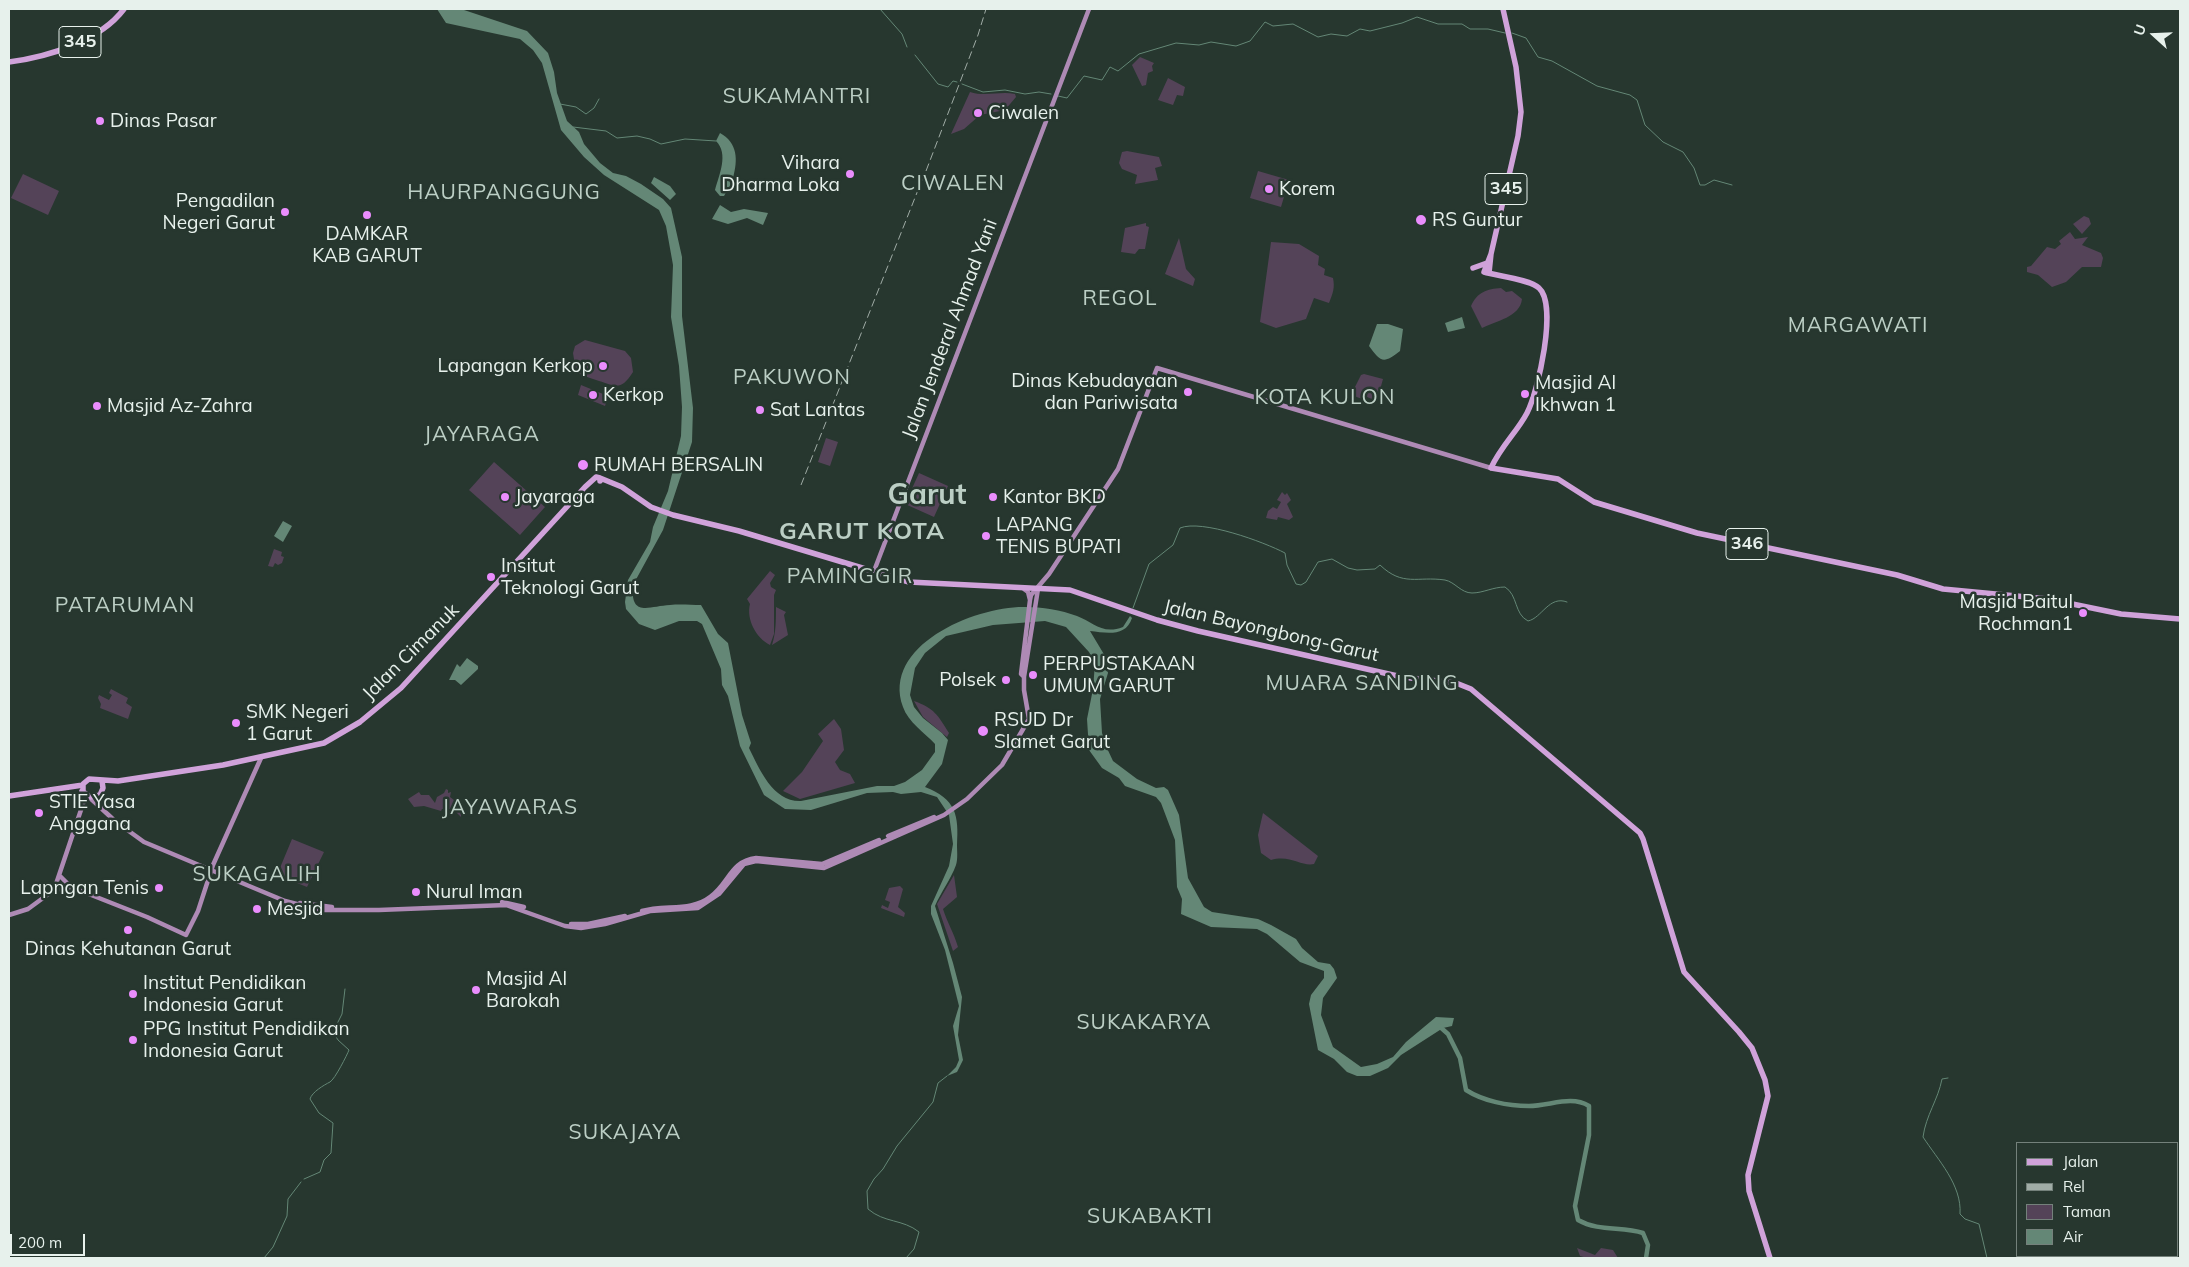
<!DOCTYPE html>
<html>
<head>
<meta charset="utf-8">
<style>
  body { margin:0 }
  #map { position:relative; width:2189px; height:1267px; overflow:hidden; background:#27372f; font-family:Mulish,sans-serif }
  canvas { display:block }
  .frame { position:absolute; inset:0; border:10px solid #e7f1ec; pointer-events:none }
  .legend { position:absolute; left:2016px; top:1142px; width:162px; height:115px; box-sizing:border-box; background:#27372f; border:1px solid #74817b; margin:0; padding:6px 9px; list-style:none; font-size:15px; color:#e7f1ec }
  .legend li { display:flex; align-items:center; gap:10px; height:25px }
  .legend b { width:25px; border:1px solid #74817b }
  .north { position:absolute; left:2129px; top:10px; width:50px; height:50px; -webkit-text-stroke:4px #27372f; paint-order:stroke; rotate:290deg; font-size:14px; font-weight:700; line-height:20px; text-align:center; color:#e7f1ec }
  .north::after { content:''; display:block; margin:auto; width:18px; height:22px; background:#e7f1ec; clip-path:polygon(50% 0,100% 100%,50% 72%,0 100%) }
  .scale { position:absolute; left:10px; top:1234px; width:75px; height:22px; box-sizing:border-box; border:2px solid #e7f1ec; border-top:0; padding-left:6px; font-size:15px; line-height:18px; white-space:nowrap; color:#e7f1ec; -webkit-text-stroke:4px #27372f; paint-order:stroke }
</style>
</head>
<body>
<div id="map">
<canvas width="2189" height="1267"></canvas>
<div class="frame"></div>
<ul class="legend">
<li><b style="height:6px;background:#d0a2da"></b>Jalan</li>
<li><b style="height:6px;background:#a0aca6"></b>Rel</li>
<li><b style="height:14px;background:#544358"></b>Taman</li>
<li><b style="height:14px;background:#648776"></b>Air</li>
</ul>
<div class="north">U</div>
<div class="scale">200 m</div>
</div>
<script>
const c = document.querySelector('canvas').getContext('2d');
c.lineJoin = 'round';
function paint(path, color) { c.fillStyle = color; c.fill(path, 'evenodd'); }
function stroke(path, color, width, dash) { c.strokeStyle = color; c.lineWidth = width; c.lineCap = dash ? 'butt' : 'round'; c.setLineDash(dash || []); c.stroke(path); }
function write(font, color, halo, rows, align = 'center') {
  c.font = font + ' Mulish,sans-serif'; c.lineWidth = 5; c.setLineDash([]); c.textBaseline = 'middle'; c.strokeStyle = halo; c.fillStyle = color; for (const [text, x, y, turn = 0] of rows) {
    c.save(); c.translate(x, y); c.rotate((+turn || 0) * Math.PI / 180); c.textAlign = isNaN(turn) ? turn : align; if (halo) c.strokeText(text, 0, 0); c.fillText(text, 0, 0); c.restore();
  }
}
paint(new Path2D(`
  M1140 57 1154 63 1152 66 1153 71 1148 73 1146 85 1142 86 1132 65Z
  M1168 78 1185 87 1183 96 1177 95 1173 105 1158 100Z
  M970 92C985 97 1000 91 1015 94L1016 97 1005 110 980 115 964 129 951 134Z
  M1127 151 1159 157 1162 166 1155 168 1158 180 1135 184 1137 175 1122 169 1119 163 1122 152Z
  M1258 171 1289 180 1281 207 1250 198Z
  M23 174 59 191 48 215 11 198Z
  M2084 216 2089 218 2091 224 2082 234 2073 224Z
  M1146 223V226L1149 227 1145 249H1139L1135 254 1121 252 1125 228Z
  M2070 232 2075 239 2088 237 2082 245 2101 253 2103 258 2101 267H2082L2066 282 2052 287 2038 275 2027 272V267L2031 266 2047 247 2055 249 2061 244 2059 241Z
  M1179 238 1186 269 1195 279 1193 286 1165 274Z
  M1271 242 1299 244 1319 256 1318 265 1325 269 1324 275 1333 278C1335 288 1333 293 1329 303L1314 298 1306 319 1276 328 1260 322Z
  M1501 288 1506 292 1512 291 1522 299C1520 317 1496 321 1482 328L1471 306C1477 292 1487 289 1501 288Z
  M585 340 625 351 631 358 633 372C621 391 616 386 599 381 591 378 583 376 576 372L573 353 575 346Z
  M1364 374 1383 379 1377 401 1367 397 1365 400 1354 396 1353 391 1361 375Z
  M581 385 608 396 605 406 578 395Z
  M826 438 838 442 830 466 818 462Z
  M494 462 545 507 520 535 469 490Z
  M919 473 948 486 934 517 905 504Z
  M1282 492 1285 495 1287 493 1291 500 1287 504 1293 517 1289 520 1278 517 1277 520 1266 518 1268 511 1273 507 1277 509 1281 502 1277 500Z
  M274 549 282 552 281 556 284 557 282 563 278 565 275 563 273 567 268 566Z
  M770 571 775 575 770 583 771 587 776 590 774 595V634L770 645C756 638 746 619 750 604L747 599Z
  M776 607 786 612 784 615 788 635 772 645C776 633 776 620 776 607Z
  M111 689 128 698 126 703 132 707 128 719 100 708 101 704 98 698 99 695 109 700 112 695 109 693Z
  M914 701C934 708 938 715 949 733L947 737 923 717Z
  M834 719 841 729 844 750 835 762 840 770 850 774 855 783 800 799 783 791 802 772 823 741 818 734Z
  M446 789 448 790V793L451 792 450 797 462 806 461 817 453 809H442L441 811 424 806 414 807 408 799 419 792 421 795H429L435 803 437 797 444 793Z
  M1263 813 1318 856 1314 864C1302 867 1290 854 1271 860L1261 853 1258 835Z
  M292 839 324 852 307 887 277 875Z
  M954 875 957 897 943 909C947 922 954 933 958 947L953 951 937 904Z
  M900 886 903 889 898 907 905 913 904 917 881 908 882 905 888 908 890 902 885 900 889 888Z
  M1577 1248 1595 1255 1601 1248 1613 1250 1618 1258H1587L1580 1256Z`), '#544358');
paint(new Path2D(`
  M437 9H461L527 31 548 53 554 72 557 93 567 121 579 132 584 144 600 163 613 173 626 176 641 184 663 199 671 208 682 257V316L693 408 692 442 663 530 633 585C630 618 649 606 670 605 680 604 691 605 701 605L718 634 728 643 742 715 751 743 749 748C760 770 773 802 801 801L877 786H894L905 782 922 770 935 752V744C925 733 908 722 903 707 881 645 976 606 1025 607 1042 607 1061 610 1077 616 1093 622 1102 635 1123 627L1130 616 1132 618C1126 637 1107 633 1090 631L1105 656 1108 673 1100 699 1102 733 1106 746 1113 761 1137 779 1156 788 1164 787 1168 790 1179 815 1188 878 1204 907 1212 912 1258 919 1271 925 1296 939 1302 948 1318 962 1330 964 1334 969 1337 978 1323 998 1321 1015 1333 1047 1361 1067 1377 1064 1393 1057 1406 1042 1436 1017 1454 1018 1452 1026 1443 1028 1401 1055 1388 1068 1370 1076H1357L1347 1072 1334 1059 1318 1050 1309 1004 1311 995 1324 978V971L1300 962 1267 934 1257 929 1211 927 1181 914 1182 899 1177 887 1175 840 1161 803 1156 797 1125 786 1119 778 1102 768 1089 750 1087 719 1093 689 1095 663 1089 652 1066 627 1045 621 993 625 946 636 925 653 915 668 910 695 914 707 923 718 942 733 948 740 942 764 925 787C956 799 959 815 957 845 957 851 958 859 956 865 951 879 941 892 935 906L953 963 962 997 958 1035 963 1060 957 1072 947 1076 956 1067 959 1060 953 1026 959 1006 945 950 931 914V906L949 866 953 844 949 815 937 797 921 792 901 794 893 792 867 793 811 810 785 809 764 795 740 746 728 696 722 685 721 669 702 624 697 621H679L655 630 639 624 626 609 625 602 628 580 650 542 653 527 668 491 681 436 682 407 679 366 671 317 673 265 666 226 659 210 604 175 584 157 561 130 542 63 533 50 520 39 446 23Z
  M720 133C738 143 738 160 733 178L741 180 737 191 728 189 724 196H720L715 190C719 175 729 154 716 141Z
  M654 177 670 186 676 194 670 200 651 183Z
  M720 205 731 212 744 209 768 213 763 225 747 218 728 224 712 219Z
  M1462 317 1465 328 1448 332 1445 323Z
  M1377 324H1388L1403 329 1400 351C1383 365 1380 361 1369 346Z
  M283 521 292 526 283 542 274 536Z
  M467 658 478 666V669L461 685 455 680H449L457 664 460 667Z`), '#648776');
stroke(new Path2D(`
  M880 9 902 34 907 47
  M1512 33 1526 38 1538 57 1552 61 1597 86 1630 95 1637 100 1645 125 1663 142 1683 152 1694 168 1700 185H1705L1714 180 1732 185
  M915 55 938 84 948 87 953 81 957 82
  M962 84 983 92 1005 90 1025 94 1039 92 1051 94
  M1058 96 1067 98 1084 76 1102 80 1110 67 1118 71 1139 54 1176 43 1199 45 1211 42 1236 46 1250 41 1265 22 1273 26 1293 24 1318 37 1331 34 1347 36 1360 29 1370 31 1402 23 1417 17 1438 24H1462L1470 29H1488L1505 33
  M560 104 576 107 586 114 594 108 599 99
  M573 127 606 131 617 138 637 136 650 139 661 144 685 139 716 141
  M1133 608 1149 564 1173 545 1180 528C1202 519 1264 542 1285 553L1287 565 1296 584 1301 585 1306 582 1318 562 1332 559 1348 568 1357 570 1375 569 1380 565C1403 587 1417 576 1445 580 1455 582 1461 593 1472 593 1483 593 1493 587 1505 587 1518 595 1514 614 1528 621 1542 618 1549 595 1567 602
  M1948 1078 1942 1079C1938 1100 1926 1115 1923 1137 1938 1160 1962 1185 1960 1214L1965 1219 1979 1224 1987 1258
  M304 1179 320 1172 324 1160 331 1153 333 1123 319 1113 310 1099C312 1092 324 1085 330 1082 335 1079 347 1055 349 1050L338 1040 333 1032 342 1014 345 989
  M264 1258 273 1247 287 1216 288 1199 301 1182
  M906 1258 914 1249 919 1232C903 1219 884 1223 868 1209L867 1191 874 1179 883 1169 897 1146 933 1102 938 1083 947 1076`), '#648776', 1);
stroke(new Path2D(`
  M1439 1026 1448 1034 1460 1058 1466 1090C1483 1101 1508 1106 1529 1106 1550 1106 1571 1095 1589 1106V1135L1575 1206 1578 1220C1599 1232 1622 1226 1643 1233L1648 1245 1646 1258`), '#648776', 4.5);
stroke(new Path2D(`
  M874 571 1089 9
  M1030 600 1031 595 1049 574 1118 469 1157 368 1491 468
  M1024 677 1021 674 1030 600 1028 592 1024 589
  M100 795 103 808
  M89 797 115 821 144 842 285 901 320 910H379L506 905 565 926 581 928 605 924 650 911 698 908 719 894 744 864 756 861 824 868 944 815 967 799 1002 765 1029 719 1024 690V677L1038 589
  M888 836 934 817
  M60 876 71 887 147 917 186 935 198 911 213 865 261 758
  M54 890 71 887
  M502 902 524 907
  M300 903 332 907
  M642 911C664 904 691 912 710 897 729 884 730 861 756 858L822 864 879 840
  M9 915 28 909 54 890 86 795
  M571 924H588L625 916`), '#ae8ab5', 4.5);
stroke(new Path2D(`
  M9 62C48 57 100 41 124 9
  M1491 254 1484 272C1497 276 1530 279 1539 288 1558 305 1538 392 1527 413 1517 432 1501 446 1491 468L1558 479 1594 502 1697 533 1897 575 1943 589 2048 599 2121 614 2180 619
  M1473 268 1487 263
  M1489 273 1491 254 1518 136 1521 112 1516 67 1503 9
  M600 478 622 487 651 507 673 515 739 531 909 582 1070 590 1157 620 1198 631 1402 677 1456 683 1471 689 1640 833 1643 839 1684 972 1739 1032 1752 1048 1765 1080 1768 1096 1748 1175 1749 1191 1770 1258
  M82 791 90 797 100 795 103 788 102 781
  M83 792V784L89 779 118 781 223 765 324 743 360 722 401 688 585 487 596 477 600 478V481
  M9 796 83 785`), '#d0a2da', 5.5);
stroke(new Path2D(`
  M926 171 978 35 986 9
  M801 485 924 175`), '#a0aca6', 1, [8, 4]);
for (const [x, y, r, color] of [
  [978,113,5,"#ea8dfd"],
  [100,121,5,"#ea8dfd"],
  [850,174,5,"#ea8dfd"],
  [1269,189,5,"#ea8dfd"],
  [285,212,5,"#ea8dfd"],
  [367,215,5,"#ea8dfd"],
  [1421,220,6,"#ea8dfd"],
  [603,366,5,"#ea8dfd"],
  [1188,392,5,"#ea8dfd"],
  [1525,394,5,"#ea8dfd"],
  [593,395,5,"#ea8dfd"],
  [97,406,5,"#ea8dfd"],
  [760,410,5,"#ea8dfd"],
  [583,465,6,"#ea8dfd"],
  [505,497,5,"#ea8dfd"],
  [993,497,5,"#ea8dfd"],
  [986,536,5,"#ea8dfd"],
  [491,577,5,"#ea8dfd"],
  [2083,613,5,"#ea8dfd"],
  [1033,675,5,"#ea8dfd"],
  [1006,680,5,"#ea8dfd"],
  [236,723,5,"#ea8dfd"],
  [983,731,6,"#ea8dfd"],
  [39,813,5,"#ea8dfd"],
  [159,888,5,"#ea8dfd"],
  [416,892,5,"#ea8dfd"],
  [257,909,5,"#ea8dfd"],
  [128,930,5,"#ea8dfd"],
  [476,990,5,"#ea8dfd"],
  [133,994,5,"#ea8dfd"],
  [133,1040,5,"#ea8dfd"]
]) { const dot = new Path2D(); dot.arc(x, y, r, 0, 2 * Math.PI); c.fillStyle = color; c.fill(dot); stroke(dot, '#27372f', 2); }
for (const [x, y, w] of [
  [80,42,42],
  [1506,189,42],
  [1747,544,42]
]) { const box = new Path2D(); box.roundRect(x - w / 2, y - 15.5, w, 31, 4); c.fillStyle = '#27372f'; c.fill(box); stroke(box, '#e7f1ec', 1); }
write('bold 18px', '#e7f1ec', null, [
  ["345",80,42],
  ["345",1506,189],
  ["346",1747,544]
]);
write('19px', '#e7f1ec', '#27372f', [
  ["Ciwalen",988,113],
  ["Dinas Pasar",110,121],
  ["Vihara",840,163,"right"],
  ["Dharma Loka",840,185,"right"],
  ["Korem",1279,189],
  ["Pengadilan",275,201,"right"],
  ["Negeri Garut",275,223,"right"],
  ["RS Guntur",1432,220],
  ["DAMKAR",367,234,"center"],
  ["KAB GARUT",367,256,"center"],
  ["Lapangan Kerkop",593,366,"right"],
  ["Dinas Kebudayaan",1178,381,"right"],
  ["dan Pariwisata",1178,403,"right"],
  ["Masjid Al",1535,383],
  ["Ikhwan 1",1535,405],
  ["Kerkop",603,395],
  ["Masjid Az-Zahra",107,406],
  ["Sat Lantas",770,410],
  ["RUMAH BERSALIN",594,465],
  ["Jayaraga",515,497],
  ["Kantor BKD",1003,497],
  ["LAPANG",996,525],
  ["TENIS BUPATI",996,547],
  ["Insitut",501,566],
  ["Teknologi Garut",501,588],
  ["Masjid Baitul",2073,602,"right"],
  ["Rochman1",2073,624,"right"],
  ["PERPUSTAKAAN",1043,664],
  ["UMUM GARUT",1043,686],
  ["Polsek",996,680,"right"],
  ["SMK Negeri",246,712],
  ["1 Garut",246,734],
  ["RSUD Dr",994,720],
  ["Slamet Garut",994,742],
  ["STIE Yasa",49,802],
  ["Anggana",49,824],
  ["Lapngan Tenis",149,888,"right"],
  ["Nurul Iman",426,892],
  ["Mesjid",267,909],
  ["Dinas Kehutanan Garut",128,949,"center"],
  ["Masjid Al",486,979],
  ["Barokah",486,1001],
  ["Institut Pendidikan",143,983],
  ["Indonesia Garut",143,1005],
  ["PPG Institut Pendidikan",143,1029],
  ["Indonesia Garut",143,1051]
], 'left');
write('19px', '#e7f1ec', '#27372f', [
  ["Jalan Jenderal Ahmad Yani",950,329,-69],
  ["Jalan Bayongbong-Garut",1271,631,13],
  ["Jalan Cimanuk",411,652,-45]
]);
c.letterSpacing = '1px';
write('21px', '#bccfc5', '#27372f', [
  ["SUKAMANTRI",797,97],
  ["CIWALEN",953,184],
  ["HAURPANGGUNG",504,193],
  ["REGOL",1120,299],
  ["MARGAWATI",1858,326],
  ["PAKUWON",792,378],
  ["KOTA KULON",1325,398],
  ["JAYARAGA",482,435],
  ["PAMINGGIR",850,577],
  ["PATARUMAN",125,606],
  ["MUARA SANDING",1362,684],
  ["JAYAWARAS",510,808],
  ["SUKAGALIH",257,875],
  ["SUKAKARYA",1144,1023],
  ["SUKAJAYA",625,1133],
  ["SUKABAKTI",1150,1217]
]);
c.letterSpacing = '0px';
c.letterSpacing = '1px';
write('bold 24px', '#bccfc5', '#27372f', [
  ["GARUT KOTA",862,532]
]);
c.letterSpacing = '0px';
write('bold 29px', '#bccfc5', '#27372f', [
  ["Garut",927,495]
]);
</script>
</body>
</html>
